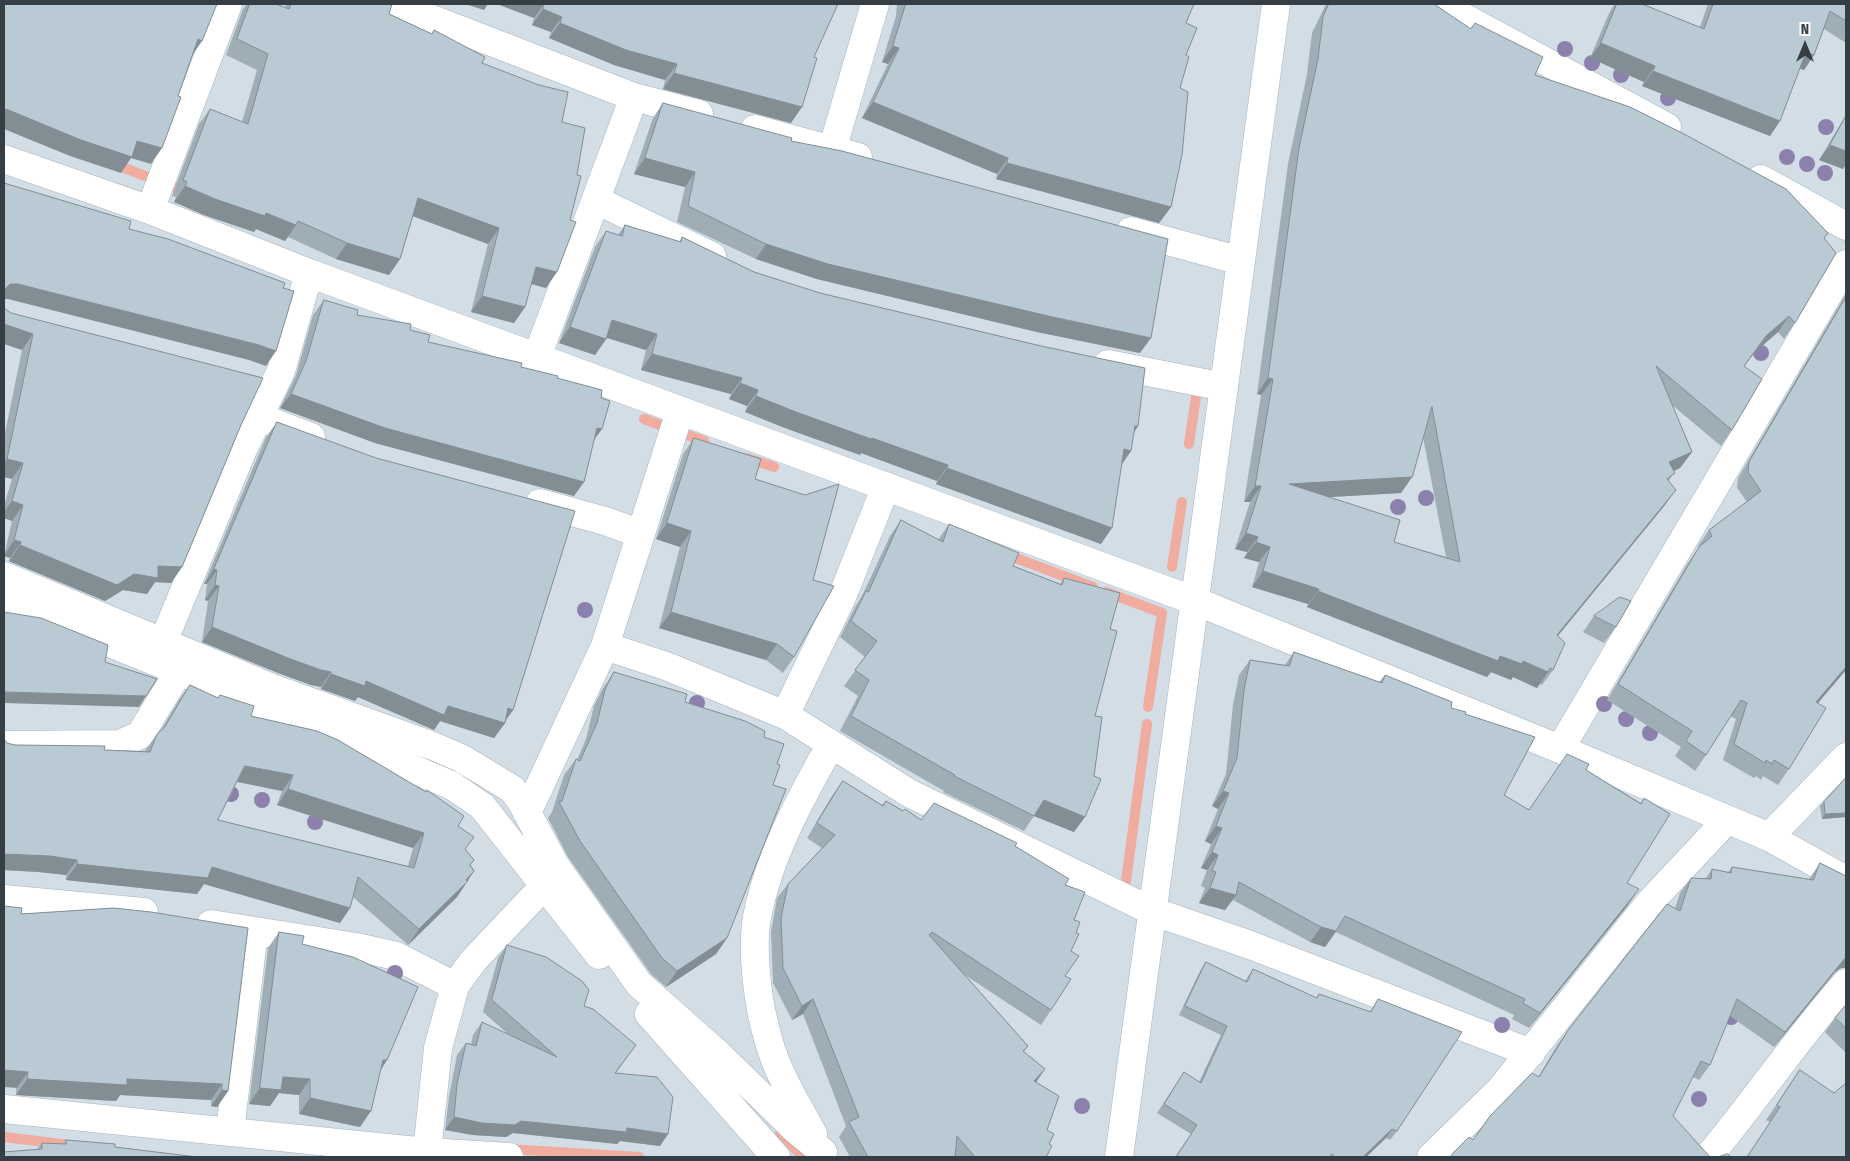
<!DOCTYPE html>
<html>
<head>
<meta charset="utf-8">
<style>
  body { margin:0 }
  #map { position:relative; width:1850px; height:1161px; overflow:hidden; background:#e4ecf2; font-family:"Fira Sans Condensed",sans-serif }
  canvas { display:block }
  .frame { position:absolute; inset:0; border:5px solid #343e44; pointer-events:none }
  .north { position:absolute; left:1780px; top:20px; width:50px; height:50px; -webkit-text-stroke:4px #fff; paint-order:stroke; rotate:0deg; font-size:14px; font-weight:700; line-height:20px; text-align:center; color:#343e44 }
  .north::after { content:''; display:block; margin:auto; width:18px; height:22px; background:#343e44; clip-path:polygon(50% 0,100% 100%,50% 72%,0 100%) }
</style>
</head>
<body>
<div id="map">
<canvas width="1850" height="1161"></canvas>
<div class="frame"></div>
<div class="north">N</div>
</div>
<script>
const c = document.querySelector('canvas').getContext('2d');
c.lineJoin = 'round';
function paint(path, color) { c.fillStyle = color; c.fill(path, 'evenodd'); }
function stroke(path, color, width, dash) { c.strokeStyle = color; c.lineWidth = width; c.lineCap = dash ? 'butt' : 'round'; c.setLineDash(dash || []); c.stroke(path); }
paint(new Path2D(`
  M4 4H1846V1157H4Z`), '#d2dde6');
stroke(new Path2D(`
  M119 166 188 192
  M644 419 704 441
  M1189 444 1198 383
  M747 458 774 467
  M1005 554 1093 587
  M1172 567 1182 502
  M1106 592 1162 613 1148 707
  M1124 896 1147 724
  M780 1133 803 1157
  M4 1137 70 1145
  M507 1149 639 1157`), '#f0ac9f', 10);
const minor = new Path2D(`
  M393 4 634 97 699 114
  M1439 4 1667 127
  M755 129 858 157
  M832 150 875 4
  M4 159 150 210 309 273 1195 601 1560 749 1769 837 1846 880
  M1761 179 1846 226
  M596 200 712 256
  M150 210 228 4
  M1131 231 1241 261
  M537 357 634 97
  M1108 364 1224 387
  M259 417 311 437
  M540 503 605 521 641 534
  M4 576 272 688 433 746 461 758 512 789 521 801 555 865 639 984 718 1054 796 1130 823 1152
  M4 600 270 708 451 785 482 806 599 955
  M163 642 244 447 281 371 309 273
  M605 646 666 666 785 715 909 793 1152 911 1250 945 1531 1053
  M785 715 842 597 886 486
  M4 745 120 744 140 735 179 671
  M1560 749 1846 264
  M527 813 605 646 680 411
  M1769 837 1846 757
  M4 899 144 912
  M211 924 356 947 396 956 455 986
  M649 1014 776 1157
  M4 1109 427 1152 509 1157
  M230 1131 254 931
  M813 1134C797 1104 778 1074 769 1042 758 1006 751 953 757 917 769 856 800 799 830 746
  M427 1152 438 1048 455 986 473 961 544 886
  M1119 1157 1276 4
  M1431 1157 1501 1089 1651 901 1727 820
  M1708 1157C1756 1100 1797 1038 1846 983`);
stroke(minor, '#a7b4bd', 29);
stroke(minor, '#fff', 28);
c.fillStyle = '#8c80ad';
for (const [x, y] of [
  [1565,49],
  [1592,63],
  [1621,75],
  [1668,98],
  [1826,127],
  [1787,157],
  [1807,164],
  [1825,173],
  [1761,353],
  [1426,498],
  [1398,507],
  [585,610],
  [697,703],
  [1604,704],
  [1626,719],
  [1650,733],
  [231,794],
  [262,800],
  [315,822],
  [395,973],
  [1731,1017],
  [1502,1025],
  [1699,1099],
  [1082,1106]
]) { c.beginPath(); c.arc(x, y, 8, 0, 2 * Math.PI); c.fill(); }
paint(new Path2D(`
  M247 4H276L285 8 286 4H392L389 14 432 34 434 30 482 63 562 122 546 288 531 284 525 307 514 323 471 312 488 244 413 216 400 259 389 275 336 259 288 237 285 241 256 229 254 232 204 215 174 202 176 197 172 196 199 124 210 109 242 122 257 70 226 55 243 9Z
  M497 4H838L814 57 791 123 663 89 665 80 614 65 549 38 551 32 532 25 534 18Z
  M897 4H1194L1186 23V55L1180 88 1171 207 1159 223 996 179 997 174 862 118 888 64 882 62 896 16Z
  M1326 4H1434L1470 29 1475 23 1535 75 1828 233 1824 239 1795 323 1784 339 1778 332 1755 352 1744 366 1732 430 1721 446 1672 405 1692 452 1680 468 1674 471 1669 481 1665 505 1558 636 1553 670 1542 685 1540 684 1537 688 1513 677 1511 680 1491 672 1487 677 1307 607 1308 604 1252 587 1259 562 1244 558 1247 552 1235 549 1250 502H1244L1261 395 1257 394 1288 164 1307 74 1312 33ZM1423 437 1446 557 1394 542 1329 497 1401 493 1412 477Z
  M1615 4H1642L1700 27 1708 4H1846V43L1824 29 1814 55 1804 70 1800 69 1770 136 1642 86 1644 82 1590 58 1610 11Z
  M663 103 791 141 1140 353 1037 332 817 279 756 259 677 222 685 187 634 174 653 118Z
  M1846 115V164L1843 169 1819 160 1838 128Z
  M625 225 679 242 682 237 754 272 1138 426 1134 433 1122 464 1101 544 936 484 937 481 861 453 860 455 785 428 745 412 747 406 729 399 731 394 641 370 646 350 607 338 595 355 559 343 595 247 606 231 618 235Z
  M1846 294V670L1818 703 1789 769 1778 785 1763 776 1761 780 1756 776 1754 778 1723 760 1736 719 1730 716 1706 755 1695 771 1675 756 1681 747 1607 700 1688 563 1699 547 1698 546 1709 530 1747 502 1737 488 1738 478Z
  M324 300 357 315 410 330 428 342 557 378 574 496 375 443 280 408 296 375 313 315Z
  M11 313 241 425 182 567 171 583 155 582 147 594 123 590 105 601 9 561 10 558 4 556 12 521 4 518V506L12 479 4 477V438L22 350Z
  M277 422 513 710 505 720V723L494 738 440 721 434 730 358 697 355 701 321 689V687L311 685 278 673 202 642 208 601 205 600 207 584H204L266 437Z
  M694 438 755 479 813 580 794 657 783 673 766 660 659 628 680 547 656 539 683 454Z
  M901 520 938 540 949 524 1013 566 1060 584 1064 578 1110 629 1095 716 1074 832 1034 816 1024 831 943 792 944 791 840 731 858 696 844 686 865 657 840 637 855 607 862 596 890 536Z
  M1594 616 1616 627 1604 643 1583 632Z
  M1294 652 1379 682 1385 675 1451 708 1465 714 1504 795 1529 810 1586 770 1641 803 1644 798 1627 883 1628 905 1529 1028 1512 1019 1514 1015 1336 932 1325 947 1310 942 1233 900 1225 910 1199 903 1205 888 1201 886 1207 870 1201 868 1211 844 1205 841 1218 809 1212 806 1226 774 1233 705 1239 675 1250 660 1285 665Z
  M614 672 764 737 777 764 773 785 727 938 716 954 666 987 651 974 568 857 548 818 552 812 564 775 576 759 577 760 586 739 594 706 603 688Z
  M190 685 218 698 220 695 251 716 458 826 470 865 474 871 457 897 408 945 353 897 350 908 340 923 204 884 197 894 66 880V875L39 872 4 870V739L7 743 15 745 104 750 145 751 157 734 161 730 179 700ZM237 782 282 791 277 805 413 848 408 866 218 820Z
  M843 781 882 805 886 801 921 820 1015 846 1065 885 1074 920 1076 933 1065 976 1051 1010 1041 1025 965 975 1028 1046 1024 1052 1036 1082 1047 1130 1049 1144 1046 1157H850L839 1137 846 1126 803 1014 792 1020 773 983 771 932 777 898 788 884 822 848 807 838 832 796Z
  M1824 802 1846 817 1822 819 1820 806Z
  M1820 863 1846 876V968H1841L1835 972 1774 1047 1730 1016 1710 1065 1699 1080 1693 1077 1473 1140 1538 1077 1558 1044 1569 1029 1675 908 1680 893 1691 878H1706L1712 869 1728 872 1732 867 1809 879Z
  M114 908 228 1091 217 1107 211 1106V1100L120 1095 116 1101 16 1095 21 914Z
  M279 932 302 944 387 1060 381 1070 360 1127 299 1114V1095L279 1093 270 1106 249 1104 268 948Z
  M507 945 584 1006 636 1045 616 1073 668 1134 660 1146 620 1141 617 1144 513 1133 506 1137 473 1135 445 1130 449 1097 457 1055 466 1043 471 1044 473 1035 482 1022 509 1035 483 1012 498 958Z
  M1206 962 1245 981 1253 969 1316 998 1319 994 1370 1012 1378 999 1397 1131 1390 1140 1386 1138 1366 1157H1175L1191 1134 1157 1113 1184 1072 1199 1082 1221 1035 1179 1015 1200 971Z
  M1846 1005V1053L1825 1032 1835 1018Z
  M1800 1070 1834 1093 1846 1157H1747L1770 1122 1766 1120Z
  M66 1140 115 1147 37 1149 42 1143 64 1144Z`), '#9faeb6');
paint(new Path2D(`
  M465 4H488L484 10Z
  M497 4H544L534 18Z
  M543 9 562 17 551 32 532 25Z
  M560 23 677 64 665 80 614 65 549 38Z
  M198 39 202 41 191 57Z
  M1601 43 1655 66 1644 82 1590 58Z
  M893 46 899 48 888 64 882 62Z
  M1806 52 1814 55 1804 70 1796 67Z
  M1653 71 1780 121 1770 136 1642 86Z
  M674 73 802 107 791 123 663 89Z
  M873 102 1008 158 997 174 862 118Z
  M6 109 137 141 162 148 151 164 131 158 121 173 70 156 4 129V113Z
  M1830 145 1846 151V164L1843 169 1819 160Z
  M645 158 695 172 685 187 634 174Z
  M1007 163 1171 207 1159 223 996 179Z
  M185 186 266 213 296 225 285 241 256 229 254 232 204 215 174 202Z
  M418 198 499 228 488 244 407 214Z
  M347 243 400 259 389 275 336 259Z
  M766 244 1151 338 1140 353 1037 332 817 279 756 259Z
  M536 267 557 272 546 288 525 282Z
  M10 284H18L259 345 276 351 266 366 249 360 8 299H4V290Z
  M482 296 525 307 514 323 471 312Z
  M1789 316 1778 332 1755 352 1732 382 1766 336Z
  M612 320 657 334 646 350 601 336Z
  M4 324 33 334 22 350 4 344Z
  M570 327 606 339 595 355 559 343Z
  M652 354 742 378 731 394 641 370Z
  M1268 378 1273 379 1261 395 1257 394Z
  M740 383 758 390 747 406 729 399Z
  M291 394 584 482 574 496 375 443 280 408Z
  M756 396 872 438 948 465 937 481 861 453 860 455 785 428 745 412Z
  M1135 426H1138L1127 442Z
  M597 428 602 429 591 444Z
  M1124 449 1131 451 1120 467Z
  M1692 452 1680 468 1658 478 1669 462Z
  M7 459 23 463 12 479 4 477V464Z
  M947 468 1112 528 1101 544 936 484Z
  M1412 477 1401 493 1278 500 1289 484Z
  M1255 486H1261L1250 502H1244Z
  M1676 490 1665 505 1546 650 1557 635Z
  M12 501 23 505 12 521 4 518V512Z
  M667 523 691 531 680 547 656 539Z
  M1246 533 1258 537 1247 552 1235 549Z
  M14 540 21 542 10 558 4 556Z
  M1256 542 1270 547 1259 562 1244 558Z
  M20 545 134 574 158 566 182 567 171 583 155 582 147 594 123 590 105 601 9 561Z
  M214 569 217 570 207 584H204Z
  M1263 571 1319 589 1308 604 1252 587Z
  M215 585 219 586 208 601 205 600Z
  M1318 591 1500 656 1523 661 1548 672 1537 688 1513 677 1511 680 1491 672 1487 677 1307 607Z
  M671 612 777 644 766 660 659 628Z
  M212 627 331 672 321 687 311 685 278 673 202 642Z
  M1846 667V670L1805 718 1816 702Z
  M331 674 366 681 448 706 508 708 513 710 504 723H505L494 738 440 721 434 730 358 697 355 701 321 689Z
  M4 692 146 696 139 707 4 703Z
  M245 766 293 775 282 791 234 781Z
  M288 789 424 833 413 848 277 805Z
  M1223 791 1229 793 1218 809 1212 806Z
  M1044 800 1085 817 1074 832 1034 816Z
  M1846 813V817L1822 819 1825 814Z
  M1216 826 1222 828 1211 844 1205 841Z
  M1212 852 1218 855 1207 870 1201 868Z
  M4 854 50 856 77 860 66 875 39 872 4 870Z
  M77 864 212 867 350 908 340 923 204 884 197 894 66 880Z
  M474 871 457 897 408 945 419 929Z
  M1210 888 1236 895 1225 910 1199 903Z
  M1639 889 1628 905 1529 1028 1540 1013Z
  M1321 927 1336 931 1325 947 1310 942Z
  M727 938 716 954 666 987 677 971Z
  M1846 957V968H1841L1835 972 1774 1047 1785 1032Z
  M813 999 803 1014 792 1020 802 1006Z
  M383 1060H387L376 1076Z
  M1045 1069 1035 1084 1034 1081Z
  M4 1070 28 1072 17 1088 4 1087Z
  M283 1077 310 1079 299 1095 279 1093 270 1106 249 1104 260 1088Z
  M27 1079H127L222 1084 211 1100 120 1095 116 1101 16 1095Z
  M222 1090 228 1091 217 1107 211 1106Z
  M310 1098 371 1111 360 1127 299 1114Z
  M454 1117 521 1121 627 1128 668 1134 660 1146 620 1141 617 1144 513 1133 506 1137 473 1135 445 1130Z
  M1392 1129 1386 1138 1366 1157H1363Z`), '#828d94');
const building = new Path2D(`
  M4 4H217L202 41 198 39 178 96 181 97 162 148 137 141 132 157 81 140 6 109 4 115Z
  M250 4H276L289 9 291 4H392L389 14 432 34 434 30 485 57 482 63 539 85 568 92 562 122 585 128 577 175 581 176 570 220 576 222 557 272 536 267 525 307 482 296 499 228 418 198 400 259 347 243 298 221 296 225 266 213 265 216 215 199 185 186 187 182 183 180 210 109 248 124 268 54 237 39Z
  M544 4H838L814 57 817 58 802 107 674 73 677 64 626 50 560 23 562 17 543 9Z
  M906 4H1194L1186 23 1197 28 1186 55 1189 57 1180 88 1188 92 1182 155 1171 207 1007 163 1008 158 873 102 899 48 893 46Z
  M1329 4H1434L1471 29 1475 23 1543 57 1535 75 1630 107 1682 133 1786 189 1828 233 1824 238 1836 253 1795 323 1789 316 1766 336 1744 366 1762 379 1732 430 1656 366 1692 452 1669 462 1675 473 1667 479 1676 490 1557 635 1565 643 1553 670 1550 668 1548 672 1523 661 1522 664 1500 656 1498 661 1318 591 1319 589 1263 571 1270 547 1256 542 1258 537 1246 533 1261 486H1255L1273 379 1268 378 1299 148 1318 59 1323 17ZM1432 407 1460 562 1394 542 1400 520 1289 484 1412 477Z
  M1617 4H1642L1704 29 1713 4H1846V21L1830 11 1814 55 1806 52 1780 121 1653 71 1655 66 1601 43Z
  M663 103 792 138 791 141 842 151 1168 239 1151 338 1048 316 828 264 766 244 688 206 695 172 645 158Z
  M1846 116V151L1830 145Z
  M4 183 131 221 129 229 168 239 285 283 283 288 294 291 276 351 259 345 18 284H10L4 290Z
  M625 225 681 242 682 237 754 272 820 293 1041 346 1145 368 1138 426H1135L1131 451 1124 449 1112 528 947 468 948 465 872 438 871 439 796 412 756 396 758 390 740 383 742 378 652 354 657 334 612 320 606 339 570 327 606 231 622 236Z
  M1846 297V667L1816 702 1826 708 1789 769 1774 760 1772 764 1766 760 1765 763 1734 744 1747 703 1741 700 1706 755 1686 741 1692 731 1618 684 1699 547 1712 536 1709 530 1761 491 1748 472 1749 462Z
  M324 300 358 310 357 315 411 324 410 330 430 335 428 342 522 363 521 367 558 376 557 378 602 390 601 398 610 401 602 429 597 428 584 482 385 428 291 394 306 361Z
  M4 308 11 313 263 378 241 425 182 567 158 566V578L134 574 117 585 20 545 21 542 14 540 23 505 12 501 23 463 7 459 33 334 4 324Z
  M277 422 376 458 575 511 513 710 508 708 505 723 448 706 444 715 366 681 365 686 331 674V672L321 670 288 658 212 627 219 586 215 585 217 570 214 569Z
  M694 438 761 459 755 479 805 495 839 484 813 580 834 586 794 657 777 644 671 612 691 531 667 523Z
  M901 520 943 542 949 524 1019 553 1013 566 1062 585 1064 578 1120 593 1110 629 1117 631 1095 716 1102 717 1094 776 1101 779 1085 817 1044 800 1034 816 954 776 955 775 851 716 869 680 855 670 877 641 851 621 866 591 868 592Z
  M1620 597 1631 601 1616 627 1594 616Z
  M4 612 41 618 108 645 105 662 157 679 146 696 4 692Z
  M1294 652 1382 683 1385 675 1452 702 1451 708 1466 712 1465 714 1535 737 1504 795 1529 810 1567 754 1589 764 1586 770 1641 804 1644 798 1670 814 1627 883 1639 889 1540 1013 1523 1003 1525 999 1345 916 1336 931 1321 927 1239 882 1236 895 1210 888 1216 872 1212 871 1218 855 1212 852 1222 828 1216 826 1229 793 1223 791 1237 758 1244 690 1250 660 1289 666Z
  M614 672 687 694 685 702 745 721 765 731 764 737 784 744 777 764 780 765 773 785 786 789 727 938 677 971 662 958 580 841 559 802 562 801 576 759 580 761 597 723 605 690Z
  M190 685 218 698 220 695 254 706 251 716 317 731 338 740 426 792 427 790 464 816 458 826 474 837 465 849 474 860 470 865 474 871 466 880 468 881 419 929 358 877 350 908 212 867 208 878 77 864V860L50 856 4 854V739L7 743 15 745 105 746 104 750 150 752 157 734 164 728ZM245 766 293 775 288 789 424 833 414 868 218 820Z
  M1846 778V813L1825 814 1824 802Z
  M843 781 883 806 886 801 903 811 905 809 921 820 934 803 1017 843 1015 846 1069 879 1065 885 1085 892 1074 920 1080 922 1076 933 1079 934 1071 951 1079 956 1065 976 1071 979 1051 1010 932 932 929 935 1028 1046 1023 1051 1045 1069 1034 1081 1059 1096 1047 1130 1054 1134 1049 1144 1052 1146 1046 1157H975L957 1136 955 1157H868L849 1122 859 1117 813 999 802 1006 783 968 781 918 788 884 835 835 817 823Z
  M1820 863 1846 876V957L1785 1032 1737 999 1710 1065 1701 1061 1673 1116 1710 1157H1450L1454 1152 1469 1137 1473 1140 1490 1116 1532 1073 1539 1077 1569 1029 1667 904 1680 911 1691 878 1711 879 1712 869 1731 873 1732 867 1813 880Z
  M4 906 22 908 21 914 114 908 151 912 248 928 228 1091 222 1090V1084L127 1079V1085L27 1079 28 1072 4 1070Z
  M279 932 304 936 302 944 353 957 418 987 387 1060H383L371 1111 310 1098V1079L283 1077 281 1090 260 1088Z
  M507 945 546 957 582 981 589 990 584 1006 593 1009 636 1045 615 1073 657 1077 673 1097 668 1134 627 1128 626 1132 521 1121 515 1125 482 1123 454 1117 457 1084 466 1043 476 1046 482 1022 557 1057 492 1000Z
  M1206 962 1247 982 1253 969 1317 998 1319 994 1371 1012 1378 999 1462 1032 1397 1131 1392 1129 1363 1157H1335L1332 1154 1330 1157H1176L1197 1125 1164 1104 1184 1072 1201 1083 1227 1026 1185 1006Z
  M1846 1005V1028L1835 1018Z
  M1800 1070 1834 1093 1846 1083V1157H1747L1780 1107 1777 1105Z
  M66 1140 115 1144V1147L197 1157H4V1152L42 1149V1143L66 1144Z
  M1728 1154 1731 1157H1718Z`);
paint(building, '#b9cad4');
stroke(building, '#828d94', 1);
</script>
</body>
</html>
